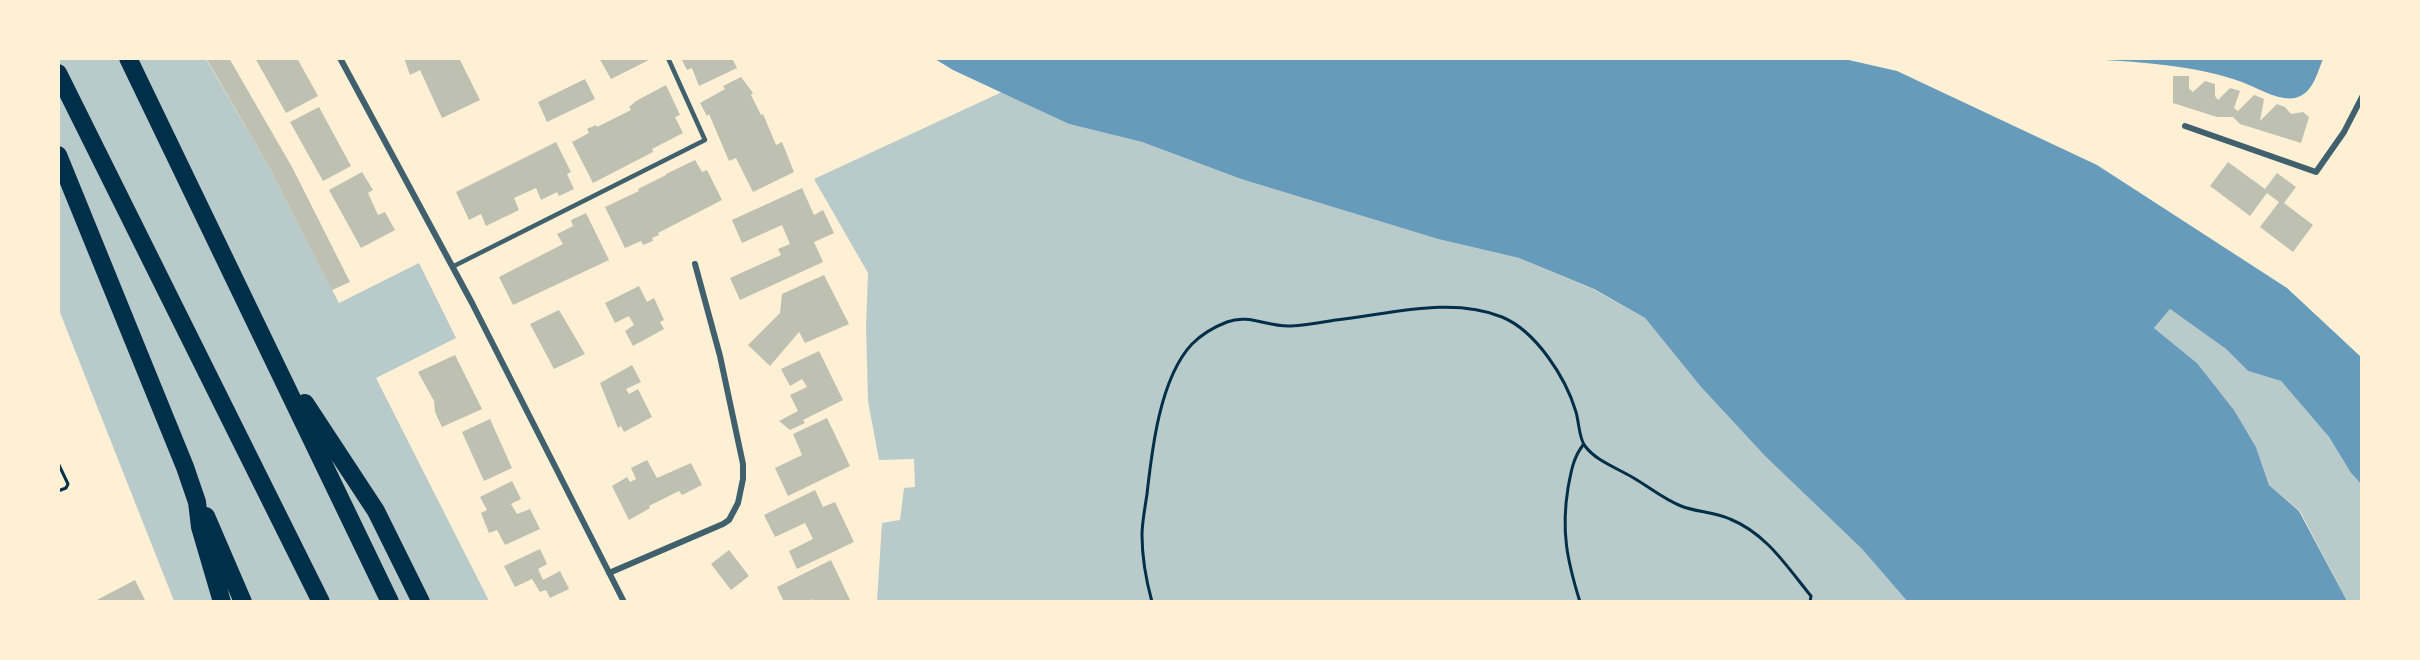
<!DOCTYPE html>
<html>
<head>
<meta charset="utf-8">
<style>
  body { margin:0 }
  #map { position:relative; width:2420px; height:660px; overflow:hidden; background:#fdf0d5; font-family:Signika,sans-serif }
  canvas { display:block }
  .frame { position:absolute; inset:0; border:60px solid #fdf0d5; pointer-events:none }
</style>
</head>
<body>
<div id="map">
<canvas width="2420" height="660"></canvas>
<div class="frame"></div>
</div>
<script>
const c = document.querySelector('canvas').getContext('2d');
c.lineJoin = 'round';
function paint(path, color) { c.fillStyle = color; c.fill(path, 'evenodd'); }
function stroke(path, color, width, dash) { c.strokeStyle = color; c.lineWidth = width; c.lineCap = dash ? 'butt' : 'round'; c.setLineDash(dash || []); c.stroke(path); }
paint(new Path2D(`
  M59 59H206L269 167 339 303 419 263 456 338 376 378 489 601H174L59 310Z
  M1002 92 1069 124 1142 142 1241 179 1438 239 1519 258 1593 289 1645 318 1701 387 1765 456 1862 549 1907 601H877L882 523 900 520 904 488 915 487 914 459 879 460 868 401 866 326 868 273 814 179Z
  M2170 309 2226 349 2248 371 2281 381 2329 437 2351 473 2361 484V601H2347L2300 511 2269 485 2256 447 2234 410 2197 363 2154 328Z`), '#b9caca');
paint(new Path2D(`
  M1840 58 1897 71 2097 165 2287 288 2361 357V484L2351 473 2329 437 2281 381 2248 371 2226 349 2170 309 2154 328 2197 363 2234 410 2256 447 2269 485 2299 511 2347 601H1907L1862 549 1765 456 1701 387 1645 318 1594 289 1519 258 1438 239 1241 179 1142 142 1069 124 953 70 935 59Z
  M2083 59H2323C2317 73 2313 94 2295 98 2279 101 2257 88 2242 82 2196 65 2132 61 2083 59Z`), '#669bbc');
paint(new Path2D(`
  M206 58H229L292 167 350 282 332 290 269 167Z
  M255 58H297L318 96 286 113Z
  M404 58H459L480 100 442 118 420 70 410 75Z
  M599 58H653L611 79Z
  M681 58H732L737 68 699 86 692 68 687 70Z
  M2173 76H2189V89L2193 92 2205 81 2215 84V96L2218 100 2230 88 2240 91 2234 108 2238 111 2254 95 2264 99 2260 121 2277 104 2285 107 2291 114 2303 112 2309 117 2301 143 2240 124 2233 117H2217L2173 103Z
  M741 77 753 93 751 95 761 115 763 114 776 145 782 142 794 172 753 192 736 158 729 161 709 114 707 116 700 103 725 89 723 86Z
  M585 79 595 99 547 122 538 102Z
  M666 85 680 115 675 117 683 133 652 149 653 152 593 183 572 142 589 133 587 129 596 125 597 127 631 110 629 107 636 101Z
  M319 107 351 166 323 181 290 122Z
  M556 142 571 172 567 174 574 189 559 196 557 192 541 200 536 188 514 198 519 210 486 226 481 214 469 220 456 192Z
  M695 160 702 172 707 170 722 200 658 233 659 235 652 238 653 241 643 245 641 241 625 248 605 207 639 191 638 189 666 175V174Z
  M2228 162 2265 189 2277 173 2296 187 2284 203 2313 225 2293 252 2260 227 2279 202 2267 193 2250 216 2210 186Z
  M362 172 373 190 368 193 378 215 385 212 395 230 361 248 329 190Z
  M802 188 814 215 823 210 834 233 814 242 823 262 740 300 730 278 781 255 778 249 790 244 782 225 742 243 732 220Z
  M586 213 609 260 513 305 499 277 563 244 557 234 573 226 571 220Z
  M824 275 849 324 805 343 799 332 770 366 748 345 780 313 782 294Z
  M639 286 647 302 654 298 664 320 660 322 664 329 633 346 625 331 634 325 629 316 615 323 605 303Z
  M559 310 585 354 554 369 530 324Z
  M819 351 843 400 803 420 805 423 790 430 779 421 798 411 790 395 807 387 802 379 790 386 781 369Z
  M455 355 482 409 442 427 435 412 434 401 418 372Z
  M632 365 641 382 626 389 629 394 638 389 652 417 624 432 621 426 618 428 600 383Z
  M827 418 850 466 788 496 775 468 802 455 793 434Z
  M490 419 512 468 484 481 462 432Z
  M647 460 657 478 691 463 702 485 682 495 679 491 649 506 650 508 629 520 612 486 627 477 630 482 636 479 631 468Z
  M512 481 521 499 511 504 517 514 530 509 540 529 505 545 497 530 489 533 481 513 487 510 480 497Z
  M815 490 823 507 835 502 854 542 797 569 789 551 813 539 805 523 775 537 764 515Z
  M540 549 547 564 538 569 543 580 560 571 569 589 550 598 546 590 540 592 532 579 515 587 504 566Z
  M729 550 749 576 731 590 711 564Z
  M831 560 851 602H814L813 599 808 602H784L777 587Z
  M135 580 146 602H93Z`), '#bec0b2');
stroke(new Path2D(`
  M58 463 68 484 66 488 58 491
  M1152 602C1146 580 1142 558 1142 535 1142 522 1145 508 1147 494 1152 449 1160 378 1192 344 1202 334 1214 327 1227 322 1248 314 1266 326 1288 326 1305 326 1326 321 1344 319 1394 313 1453 297 1502 317 1536 331 1566 378 1576 412 1579 422 1579 439 1585 446 1596 461 1617 468 1632 477 1648 486 1663 499 1681 506 1696 512 1714 512 1730 519 1767 534 1787 567 1811 596L1810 602
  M1580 602C1567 560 1561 531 1568 488 1571 472 1573 458 1583 445`), '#003049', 3);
stroke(new Path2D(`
  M452 267 705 140 668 58`), '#3f606c', 4.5);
stroke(new Path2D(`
  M340 58 472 303 624 602
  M2185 126 2316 172 2344 132 2362 97
  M609 573 723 524 729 520 738 503 743 479V464L720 356 695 264`), '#3f606c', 6);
stroke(new Path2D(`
  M128 58 390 602
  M58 73 321 602
  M58 155 185 467 197 502 200 527 222 602
  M305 403 376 511 421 602
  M206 516 243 602`), '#003049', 18);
</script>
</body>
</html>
